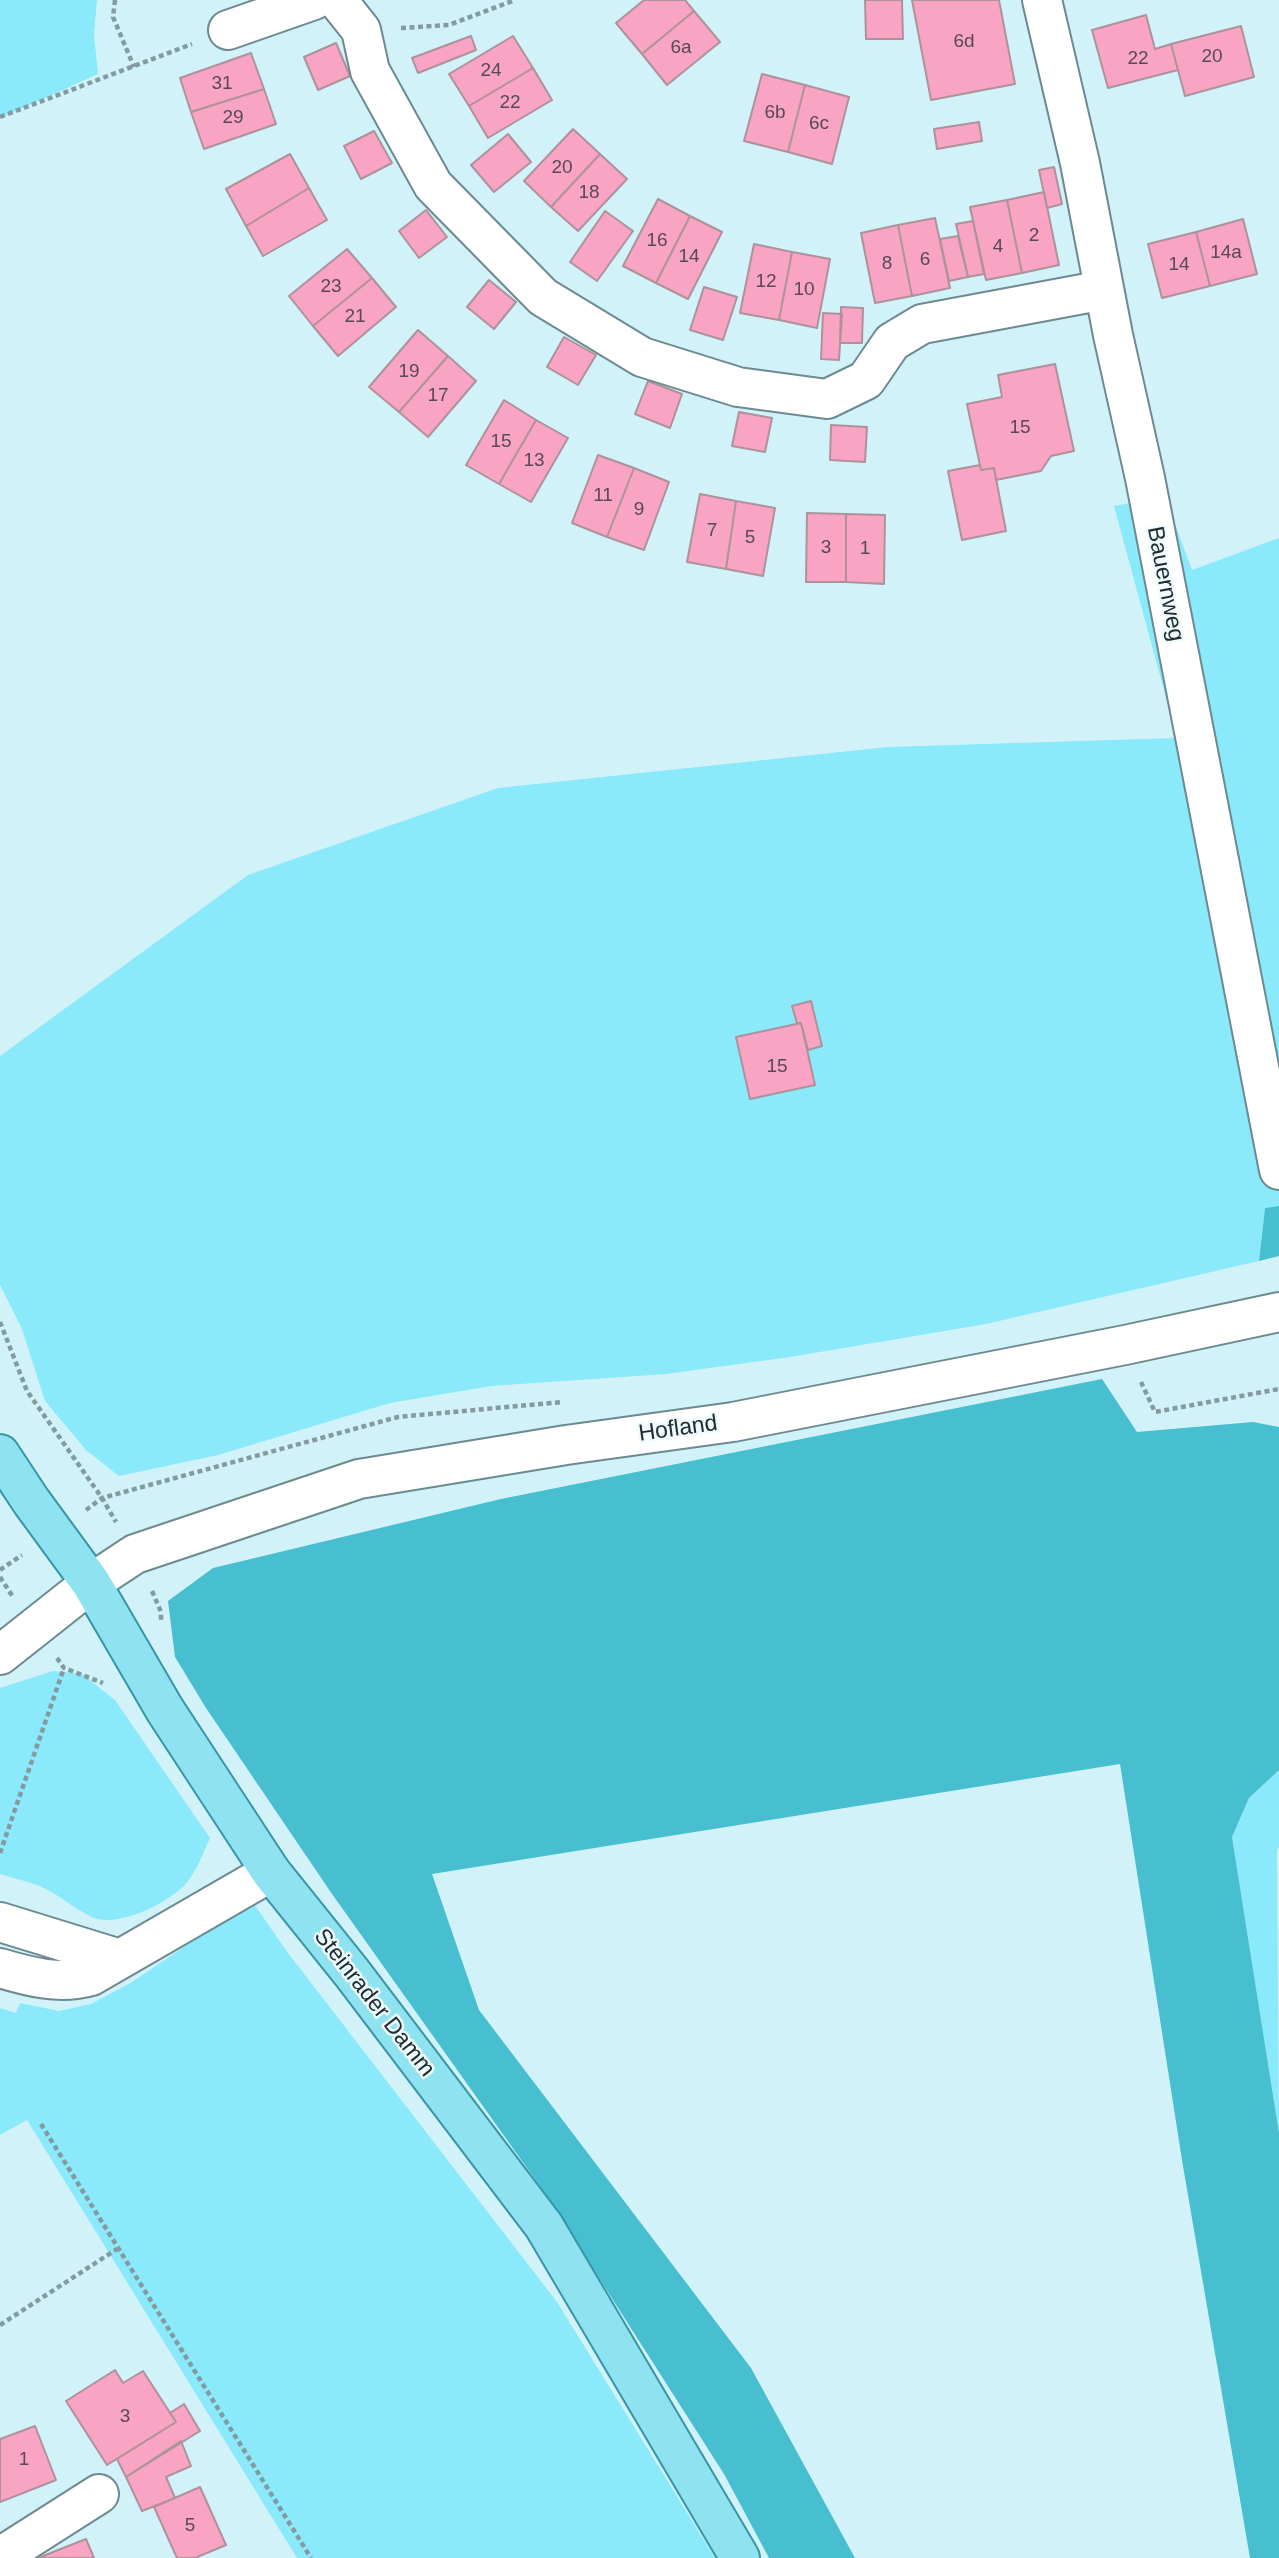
<!DOCTYPE html>
<html>
<head>
<meta charset="utf-8">
<style>
  body { margin:0 }
  canvas { display:block; background:#d1f2f8 }
</style>
</head>
<body>
<canvas width="1279" height="2558"></canvas>
<script>
const c = document.querySelector('canvas').getContext('2d');
c.lineJoin = 'round';
function paint(path, color) { c.fillStyle = color; c.fill(path, 'evenodd'); }
function stroke(path, color, width, dash) { c.strokeStyle = color; c.lineWidth = width; c.lineCap = dash ? 'butt' : 'round'; c.setLineDash(dash || []); c.stroke(path); }
function write(font, color, halo, rows, align = 'center') {
  c.font = font + ' Helvetica,sans-serif'; c.lineWidth = 5; c.setLineDash([]); c.textBaseline = 'middle'; c.strokeStyle = halo; c.fillStyle = color; for (const [text, x, y, turn = 0] of rows) {
    c.save(); c.translate(x, y); c.rotate((+turn || 0) * Math.PI / 180); c.textAlign = isNaN(turn) ? turn : align; if (halo) c.strokeText(text, 0, 0); c.fillText(text, 0, 0); c.restore();
  }
}
paint(new Path2D(`
  M0 0H97L94 34 98 74 0 118Z
  M1165 497 1192 570 1279 538V1206L1265 1208 1259 1261 986 1324 790 1357 666 1374 491 1386 390 1403 218 1455 119 1476 86 1450 45 1401 22 1329 0 1285V1056L248 875 498 788 888 747 1177 738 1114 506Z
  M53 1671 82 1674 115 1700 210 1838C203 1853 198 1868 188 1881 172 1902 117 1929 92 1917 76 1910 62 1897 46 1889 32 1882 15 1879 0 1874V1688Z
  M1279 1770V1848L1277 1849 1279 2133 1232 1837 1249 1798Z
  M252 1901 288 1953 557 2302 715 2558H297L27 2120 0 2135V2008L16 2013 20 2003 59 2011 91 2004 132 1982Z`), '#8ae9fa');
paint(new Path2D(`
  M1279 1206V1256L1259 1261 1265 1208Z
  M1102 1379 1137 1432 1253 1422 1279 1427V1770L1249 1798 1232 1837 1279 2133V2558H1250L1182 2160 1120 1764 432 1874 479 2010 751 2368 855 2558H769L724 2474 544 2192 332 1894 206 1708 175 1657 168 1601 213 1568 501 1499Z`), '#48bed1');
const building = new Path2D(`
  M644 0H685L694 11 642 54 616 23Z
  M865 0H902L903 39H866Z
  M912 0H999L1015 84 931 100Z
  M694 11 720 42 667 85 642 54Z
  M1146 15 1155 49 1171 44 1178 70 1108 88 1092 30Z
  M1241 26 1254 77 1185 96 1171 44Z
  M471 36 476 50 418 73 412 58Z
  M513 36 533 68 469 106 449 74Z
  M336 43 350 76 318 90 304 57Z
  M251 53 264 89 191 112 180 78Z
  M533 68 552 100 488 138 469 106Z
  M762 74 805 85 788 152 744 141Z
  M805 85 849 97 832 164 788 152Z
  M264 89 276 124 204 149 191 112Z
  M979 122 982 141 937 149 934 129Z
  M573 129 600 154 551 207 524 181Z
  M374 131 392 163 361 179 344 146Z
  M508 134 531 162 494 192 471 165Z
  M290 154 309 188 246 226 226 189Z
  M600 154 627 179 578 231 551 207Z
  M1054 167 1062 204 1047 208 1039 170Z
  M309 188 327 220 263 256 246 226Z
  M1044 192 1059 265 1022 273 1007 200Z
  M658 199 690 216 656 283 623 266Z
  M1007 200 1022 273 986 280 970 207Z
  M426 210 447 237 419 258 399 231Z
  M605 211 633 231 597 281 570 262Z
  M690 216 722 232 688 299 656 283Z
  M935 218 950 288 912 296 898 225Z
  M1243 219 1257 274 1210 286 1196 232Z
  M973 221 984 274 968 277 956 224Z
  M898 225 912 296 875 303 861 233Z
  M1196 232 1210 286 1162 298 1148 244Z
  M958 236 968 277 949 281 940 239Z
  M754 244 792 252 779 320 740 313Z
  M347 249 372 278 313 326 289 296Z
  M792 252 830 259 817 328 779 320Z
  M372 278 396 307 338 356 313 326Z
  M489 280 516 302 494 329 467 307Z
  M704 287 737 297 723 340 690 330Z
  M841 307 863 308 862 343H840Z
  M823 313 842 314 839 360 821 359Z
  M418 330 448 356 399 412 369 387Z
  M564 337 596 355 578 385 547 367Z
  M448 356 476 381 428 437 399 412Z
  M1055 364 1074 451 1051 456 1041 471 996 480 994 468 981 470 967 404 1002 397 998 375Z
  M648 381 682 394 670 428 635 414Z
  M504 400 536 420 499 484 466 465Z
  M739 412 772 418 765 452 732 446Z
  M536 420 568 438 531 502 499 484Z
  M831 425 867 427 865 462 830 460Z
  M598 455 634 468 607 537 572 523Z
  M980 465 981 470 994 468 1006 531 962 540 948 471Z
  M634 468 669 482 644 550 607 537Z
  M700 494 736 501 726 569 687 562Z
  M736 501 775 508 763 576 726 569Z
  M807 513 846 514V582H806Z
  M846 514 885 515 884 584 846 582Z
  M811 1001 822 1046 808 1050 801 1023H797L792 1006Z
  M801 1023 815 1085 750 1099 736 1037Z
  M115 2370 123 2383 143 2371 176 2422 107 2465 66 2401Z
  M184 2404 200 2431 126 2477 117 2459 176 2422 170 2413Z
  M35 2426 56 2480 0 2502V2439Z
  M181 2441 191 2466 166 2477 175 2498 142 2511 126 2477Z
  M200 2487 226 2545 195 2558H177L154 2507Z
  M86 2539 94 2558H38Z`);
paint(building, '#f9a4c3');
stroke(building, '#ad929b', 2);
const minor = new Path2D(`
  M337 0 361 30 370 71 433 185 543 297 642 357 738 387 827 399 866 380 892 342 922 324 1104 290
  M1042 0 1080 163 1113 335 1145 478 1279 1170
  M228 30 314 0
  M0 1655 91 1583 135 1554 359 1479 566 1445 733 1422 1125 1345 1279 1312
  M0 1922 120 1959
  M0 1968C30 1977 60 1985 91 1976L271 1872
  M0 2557 99 2494`);
const major = new Path2D(`
  M0 1454 31 1501 91 1583 165 1710 271 1872 352 1973 544 2226 740 2558`);
stroke(minor, '#6c8a90', 42);
stroke(major, '#3795a5', 42);
stroke(new Path2D(`
  M115 0 113 17 134 67
  M401 28 449 25 515 0
  M0 117 192 44
  M0 1322 27 1391 102 1498 116 1522
  M1141 1382 1155 1412 1279 1389
  M86 1510 102 1498 398 1417 562 1402
  M0 1570 22 1555
  M0 1577 13 1597
  M152 1591 161 1612V1623
  M57 1658 64 1668 103 1683
  M0 1853 64 1668
  M41 2124 311 2558
  M0 2325 117 2249`), '#839ba0', 4.5, [5, 3.5]);
stroke(minor, '#fff', 38);
stroke(major, '#8fe2ef', 38);
write('19px', '#564a54', null, [
  ["6d",964,42],
  ["6a",681,48],
  ["20",1212,57],
  ["22",1138,59],
  ["24",491,71],
  ["31",222,84],
  ["22",510,103],
  ["6b",775,113],
  ["29",233,118],
  ["6c",819,124],
  ["20",562,168],
  ["18",589,193],
  ["2",1034,236],
  ["16",657,241],
  ["4",998,247],
  ["14a",1226,253],
  ["14",689,257],
  ["6",925,260],
  ["8",887,264],
  ["14",1179,265],
  ["12",766,282],
  ["23",331,287],
  ["10",804,290],
  ["21",355,317],
  ["19",409,372],
  ["17",438,396],
  ["15",1020,428],
  ["15",501,442],
  ["13",534,461],
  ["11",603,496],
  ["9",639,510],
  ["7",712,531],
  ["5",750,538],
  ["3",826,548],
  ["1",865,549],
  ["15",777,1067],
  ["3",125,2417],
  ["1",24,2460],
  ["5",190,2526]
]);
write('23px', '#202c2f', '#eefbfd', [
  ["Bauernweg",1165,584,79],
  ["Hofland",678,1429,-8],
  ["Steinrader Damm",374,2003,52]
]);
</script>
</body>
</html>
